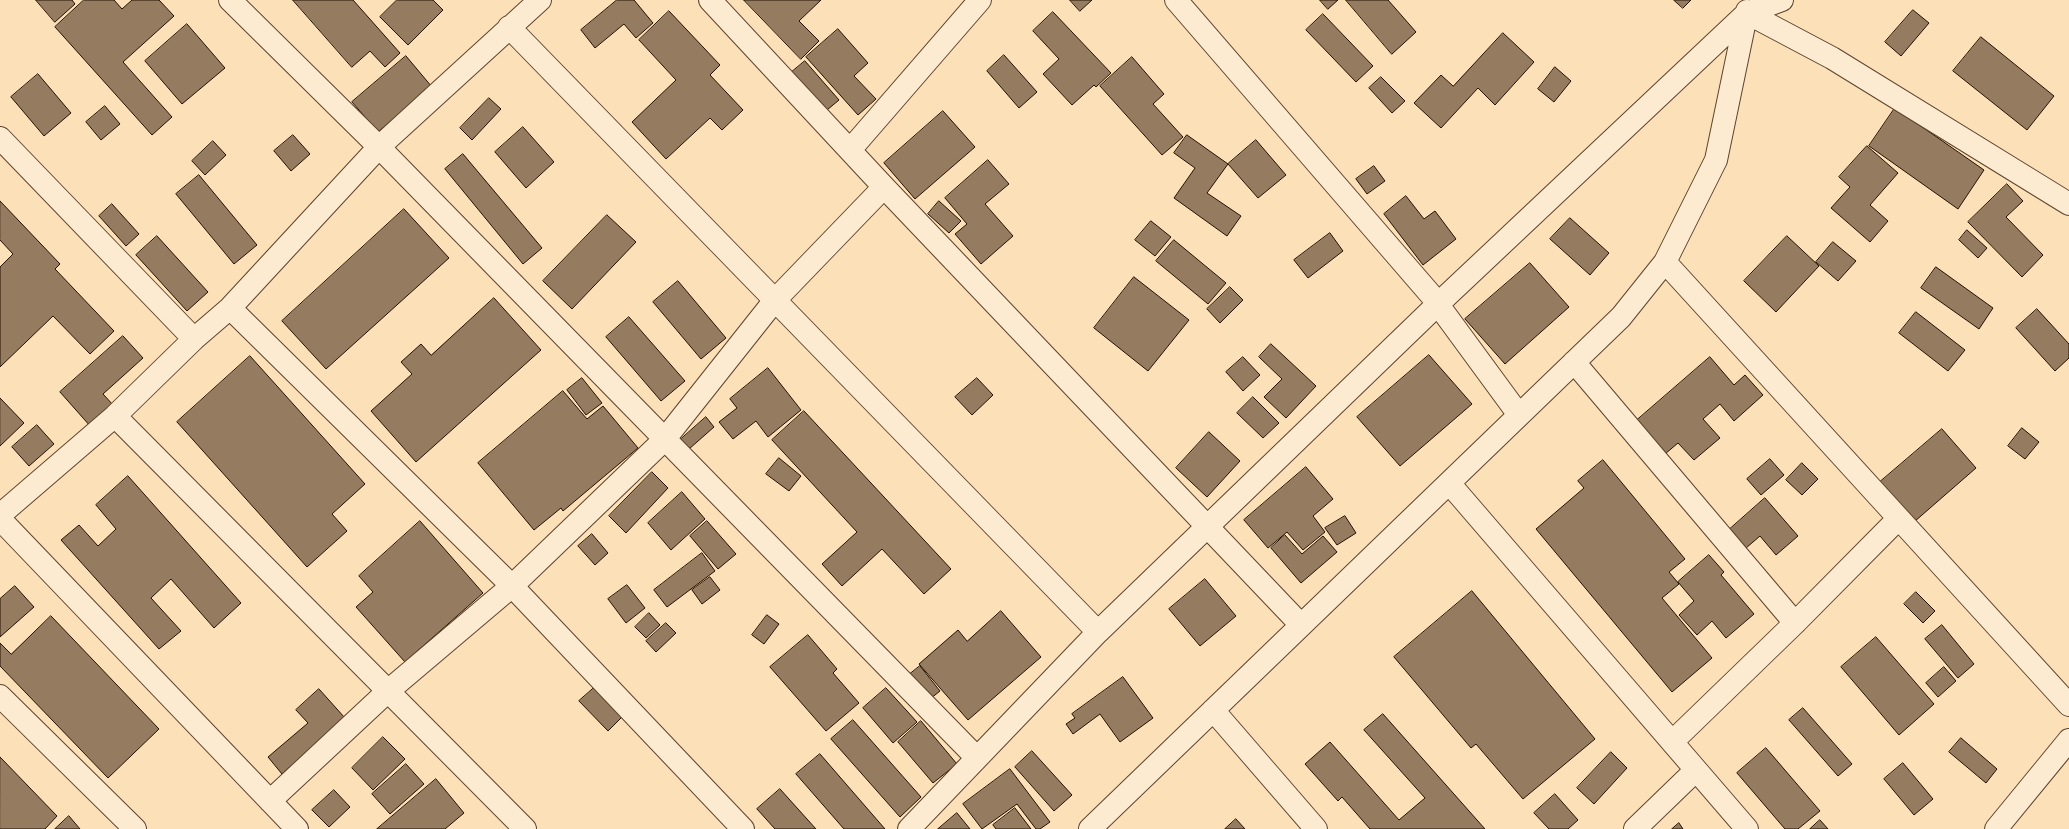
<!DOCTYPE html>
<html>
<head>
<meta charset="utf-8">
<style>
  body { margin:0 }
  canvas { display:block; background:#fce0b8 }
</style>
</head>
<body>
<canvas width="2069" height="829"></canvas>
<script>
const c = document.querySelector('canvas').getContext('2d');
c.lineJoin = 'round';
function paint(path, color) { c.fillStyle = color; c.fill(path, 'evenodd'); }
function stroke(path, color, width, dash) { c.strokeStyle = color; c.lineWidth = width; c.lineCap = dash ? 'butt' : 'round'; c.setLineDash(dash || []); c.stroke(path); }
const building = new Path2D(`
  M36 0H72L75 4 55 22Z
  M84 0H114L122 9 132 0H159L174 16 123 62 172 117 152 135 55 27Z
  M293 0H353L400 53 385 67 370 51 352 67Z
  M397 0H433L443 10 408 45 380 17Z
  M617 0H634L653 23 636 38 624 24 595 48 581 30Z
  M744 0H821L799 21 819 41 801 59Z
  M1070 0H1092L1080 11Z
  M1320 0H1338L1328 9Z
  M1346 0H1388L1416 32 1392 54Z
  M1674 0H1691L1683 8Z
  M1913 10 1929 23 1901 56 1885 42Z
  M669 11 720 65 710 75 743 110 722 130 710 118 666 159 632 122 676 80 639 40Z
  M1053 12 1111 73 1096 87 1094 85 1072 105 1043 74 1059 59 1033 31Z
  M1323 14 1373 66 1356 82 1306 30Z
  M187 24 225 68 182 104 145 61Z
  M838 29 868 63 854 76 876 99 858 115 806 57Z
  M1503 33 1534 62 1495 105 1478 88 1441 128 1414 103 1441 75 1453 86Z
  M1981 37 2054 96 2027 130 1953 71Z
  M1004 55 1037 92 1019 108 987 71Z
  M406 56 432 87 378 132 352 102Z
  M1132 57 1164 94 1153 104 1183 137 1162 155 1100 86Z
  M805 61 839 100 821 115 787 76Z
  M1555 67 1571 81 1554 102 1538 89Z
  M38 74 71 113 44 136 11 97Z
  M1381 77 1405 101 1392 113 1369 88Z
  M489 98 501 109 472 140 460 128Z
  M105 106 120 124 101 140 86 122Z
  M1895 108 1984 170 1958 209 1869 146Z
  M943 111 975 147 915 199 884 163Z
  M523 127 554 162 526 188 495 152Z
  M293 135 310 154 291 171 274 151Z
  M1187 135 1228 164 1207 193 1241 216 1227 236 1174 198 1195 168 1174 153Z
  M1256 140 1286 175 1258 198 1228 164Z
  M213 141 226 155 205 175 192 161Z
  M1867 146 1898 173 1870 205 1888 221 1870 242 1831 208 1850 187 1839 177Z
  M463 154 542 248 523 264 445 169Z
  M988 160 1009 184 985 204 1013 236 981 264 955 234 967 224 945 198Z
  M1374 166 1385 181 1367 194 1356 179Z
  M199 175 257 245 234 264 176 194Z
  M2007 184 2023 201 2006 217 2043 255 2022 277 1968 222Z
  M1406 196 1424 219 1435 211 1456 239 1423 265 1384 214Z
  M0 201 60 264 55 269 114 331 90 354 53 316 0 367V267L13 254 0 240Z
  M939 201 961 221 949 233 928 214Z
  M112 204 139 234 126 246 99 216Z
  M404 209 449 258 326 369 282 321Z
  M607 215 636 242 572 309 543 281Z
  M1570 218 1609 253 1590 275 1550 239Z
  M1151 221 1171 237 1155 256 1135 240Z
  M1967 230 1987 248 1978 258 1959 240Z
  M1330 233 1343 251 1308 278 1294 260Z
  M157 236 208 292 187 311 136 255Z
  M1787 236 1819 266 1776 312 1744 281Z
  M1174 240 1226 283 1208 304 1156 261Z
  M1833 242 1856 261 1838 281 1816 262Z
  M1530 263 1569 307 1505 364 1465 319Z
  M1936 267 1993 308 1979 329 1921 288Z
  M1134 277 1189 320 1148 371 1094 328Z
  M678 281 726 338 701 359 653 302Z
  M1230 287 1243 300 1220 323 1207 309Z
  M494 298 541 350 416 462 371 411 412 374 401 362 421 344 431 355Z
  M2037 309 2069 344V358L2055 371 2016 328Z
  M1916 312 1965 350 1948 371 1899 333Z
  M629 317 685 381 661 401 606 337Z
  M123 336 143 358 103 394 114 406 91 427 60 392Z
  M1271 344 1316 386 1286 418 1264 397 1282 379 1259 357Z
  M1429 355 1472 404 1400 466 1357 417Z
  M250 356 365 484 332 514 347 531 307 567 177 422Z
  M1243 357 1260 375 1243 391 1226 372Z
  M1710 357 1734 385 1745 375 1763 395 1734 421 1720 404 1703 419 1720 438 1694 460 1678 443 1665 454 1636 421Z
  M768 368 801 410 768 437 756 421 733 439 719 422 737 408 730 399Z
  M582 378 602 403 586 415 567 390Z
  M977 378 993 395 972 415 955 397Z
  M563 391 587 419 603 406 638 448 563 511 561 508 534 530 478 463Z
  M1253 397 1279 423 1263 438 1237 413Z
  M0 398 24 423 0 446Z
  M804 411 951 569 924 594 882 549 842 586 822 564 857 532 772 440Z
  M706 417 714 427 689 449 680 440Z
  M37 425 54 444 29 466 12 447Z
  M2022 428 2039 442 2025 459 2008 446Z
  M1942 429 1976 468 1914 522 1880 482Z
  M1209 432 1240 461 1207 497 1176 468Z
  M779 458 801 476 789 491 766 474Z
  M1770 459 1784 475 1761 495 1747 479Z
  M1603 460 1685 559 1669 572 1679 584 1662 598 1712 658 1672 692 1536 529 1584 488 1578 481Z
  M1802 463 1818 479 1802 495 1786 480Z
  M1306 467 1333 499 1313 516 1325 532 1303 550 1287 532 1268 548 1244 520Z
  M652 472 668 488 626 533 609 516Z
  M128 476 241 603 214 628 171 579 151 598 181 631 159 649 61 540 79 525 98 546 116 529 96 505Z
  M682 492 705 519 671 550 648 523Z
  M1765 498 1798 536 1776 555 1760 536 1746 548 1730 529Z
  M1345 516 1356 533 1337 545 1325 528Z
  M420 521 483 593 405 662 356 607 373 592 359 576Z
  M707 521 736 554 718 569 690 536Z
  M592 534 608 553 595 565 578 546Z
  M1285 535 1302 554 1323 536 1337 552 1301 583 1271 548Z
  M702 553 715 571 667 607 654 590Z
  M1709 555 1724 572 1721 575 1754 614 1726 638 1712 621 1697 635 1679 615 1694 601 1678 582Z
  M710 577 720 590 702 604 692 590Z
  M1205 579 1236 616 1200 646 1169 609Z
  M627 585 645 608 626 623 608 599Z
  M15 586 34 607 0 637V599Z
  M1472 591 1595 739 1523 799 1476 744 1471 748 1394 657Z
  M1916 592 1935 611 1923 623 1904 604Z
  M1001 611 1041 657 968 720 919 664 958 630 967 641Z
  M649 613 660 625 646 638 635 627Z
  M767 615 779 624 764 644 752 635Z
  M51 616 159 729 108 778 0 666V643L11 654Z
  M666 623 676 633 656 652 646 641Z
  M1942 625 1974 664 1958 678 1925 639Z
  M808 635 837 669 833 673 859 703 826 731 770 667Z
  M1876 637 1934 704 1899 735 1841 667Z
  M920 666 940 691 930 699 910 674Z
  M1944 667 1956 681 1938 697 1926 683Z
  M1123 677 1153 718 1120 742 1100 714 1073 734 1066 724 1075 718 1072 714Z
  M595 687 623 716 608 731 579 701Z
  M886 688 917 722 893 743 863 708Z
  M319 689 345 718 282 774 268 757 308 723 296 710Z
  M1803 708 1852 764 1838 776 1789 720Z
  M1383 714 1485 829H1370L1342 797 1338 801 1305 764 1330 742 1399 820 1425 798 1364 730Z
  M853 720 921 797 900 817 831 739Z
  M921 721 957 764 933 783 898 742Z
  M383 737 405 759 373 790 352 768Z
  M1961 738 1997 769 1986 783 1949 752Z
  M1766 748 1820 811 1798 829H1785L1737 773Z
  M1032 751 1072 795 1054 811 1015 767Z
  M1611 752 1627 768 1594 804 1577 788Z
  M820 754 885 829H844L796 774Z
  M0 757 57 816 45 829H0Z
  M1903 763 1933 799 1914 815 1884 779Z
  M406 764 424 784 390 814 372 794Z
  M1010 769 1050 822 1040 829H1036L1017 804 982 829 963 804Z
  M436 779 464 813 445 829H377Z
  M780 789 816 829H775L757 809Z
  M334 790 350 807 329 827 312 810Z
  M1555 794 1578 820 1568 829H1549L1534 813Z
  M1015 808 1031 829H996L993 825Z
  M957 813 970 829H938Z
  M69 816 80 829H55Z
  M1236 819 1245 829H1225Z
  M1820 820 1828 829H1810Z
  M1679 823 1683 829H1672Z`);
paint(building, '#957c60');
stroke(building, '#261000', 1);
const minor = new Path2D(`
  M230 0 379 147 977 758
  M710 0 884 187 1301 625
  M1176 0 1431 295 1519 415
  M1747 13 1832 58 2069 204
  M509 27 1098 632
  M0 138 194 339
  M850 150 980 0
  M1665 262 2069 705
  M230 308 512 586 743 829
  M1574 362 1795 623
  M115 416 525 829
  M1449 483 1747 829
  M0 515 115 416 194 339 230 308 379 147 540 0
  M0 519 297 829
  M0 696 135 829
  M1213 710 1316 829
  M1672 742 1795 623 1898 519
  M270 801 388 691 512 586 664 440 775 300 884 187
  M909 829 1098 632 1438 304 1747 13 1782 0
  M1090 829 1621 317 1665 262 1716 160 1747 11
  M1635 829 1696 770
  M1996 829 2069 740`);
stroke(minor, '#5c442e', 24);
stroke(minor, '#fdebd1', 22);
</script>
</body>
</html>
